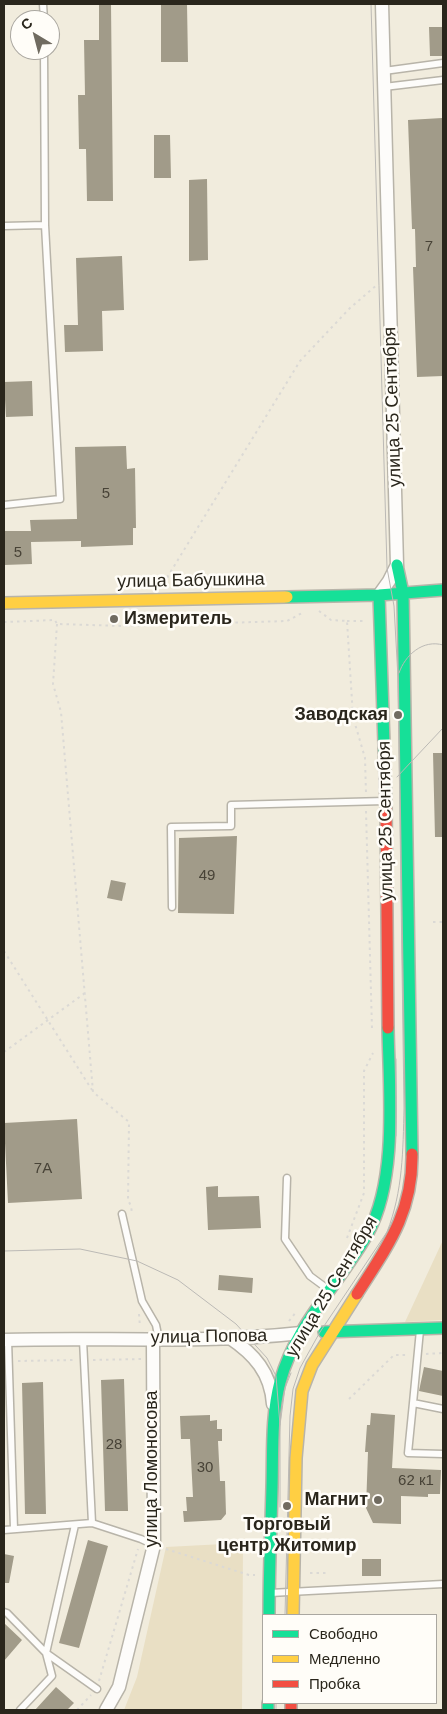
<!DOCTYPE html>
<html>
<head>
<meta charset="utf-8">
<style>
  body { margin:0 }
  #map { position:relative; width:447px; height:1714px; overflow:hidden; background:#f1ecdd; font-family:Arial,sans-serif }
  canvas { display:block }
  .frame { position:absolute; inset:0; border:5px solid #2a261c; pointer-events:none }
  .legend { position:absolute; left:262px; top:1614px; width:175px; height:90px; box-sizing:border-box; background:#fffdf8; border:1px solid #aaa7a0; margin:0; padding:6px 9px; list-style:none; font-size:15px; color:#2a261c }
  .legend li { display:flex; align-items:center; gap:10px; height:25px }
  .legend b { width:25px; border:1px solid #aaa7a0 }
  .north { position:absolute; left:10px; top:10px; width:50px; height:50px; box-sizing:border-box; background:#fffdf8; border:1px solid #aaa7a0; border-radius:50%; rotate:323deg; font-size:14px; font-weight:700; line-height:20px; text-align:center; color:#2a261c }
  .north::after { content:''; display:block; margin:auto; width:18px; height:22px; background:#706b60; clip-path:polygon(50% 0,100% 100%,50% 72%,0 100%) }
</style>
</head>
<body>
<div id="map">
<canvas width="447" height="1714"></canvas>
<div class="frame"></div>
<ul class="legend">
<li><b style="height:6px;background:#16e098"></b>Свободно</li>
<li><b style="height:6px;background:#ffcf43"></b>Медленно</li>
<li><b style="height:6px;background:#f24e42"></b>Пробка</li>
</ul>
<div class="north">С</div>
</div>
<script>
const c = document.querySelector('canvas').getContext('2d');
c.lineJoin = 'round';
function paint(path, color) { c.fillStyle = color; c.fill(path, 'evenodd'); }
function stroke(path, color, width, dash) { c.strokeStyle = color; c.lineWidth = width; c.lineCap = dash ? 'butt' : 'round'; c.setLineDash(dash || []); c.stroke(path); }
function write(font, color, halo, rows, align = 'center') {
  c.font = font + ' Arial,sans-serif'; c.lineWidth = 5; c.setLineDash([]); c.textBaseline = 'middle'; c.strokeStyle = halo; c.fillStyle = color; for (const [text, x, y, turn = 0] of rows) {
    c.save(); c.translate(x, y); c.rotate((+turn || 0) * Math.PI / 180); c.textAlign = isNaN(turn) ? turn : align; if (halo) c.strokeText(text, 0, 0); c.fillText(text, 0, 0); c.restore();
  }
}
paint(new Path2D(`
  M443 1240V1320L405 1322Z
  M243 1543 242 1710H124L137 1677 166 1547Z`), '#e9dfc4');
paint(new Path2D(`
  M99 4H111L113 201H87L86 149H79L78 95H85L84 40H99Z
  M161 4H187L188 62H161Z
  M429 27H442L443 56H430Z
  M442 118 443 376 417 377 413 267H416L415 229H412L408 120Z
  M154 135H170L171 178H154Z
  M207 179 208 260 189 261V180Z
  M122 256 124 310 102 311 103 351 65 352 64 325H78L76 258Z
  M32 381 33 416 6 417 4 382Z
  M126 446 127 469 135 468 136 528H133V545L81 547V541L31 542 32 564 4 565V531H31L30 520 77 519 75 447Z
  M433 753H443V837H435Z
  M237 836 234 914 178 913 179 838Z
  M111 880 126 883 122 901 107 898Z
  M77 1119 82 1199 8 1203 4 1123Z
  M218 1186V1197L259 1196 261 1228 208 1230 206 1187Z
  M219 1275 253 1278 252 1293 218 1290Z
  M424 1367 443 1371V1396L419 1391Z
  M124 1379 128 1511H105L101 1380Z
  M43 1382 46 1514H25L22 1383Z
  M371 1413 395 1415 392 1468 441 1470 440 1494H428V1497L401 1496V1524L373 1523 366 1508 368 1452H365L367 1425H370Z
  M210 1415V1421L217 1420V1429H222V1441H218L220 1481H225L226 1514 221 1520 184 1522 183 1511H187L186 1497H193L190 1439H181L180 1416Z
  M88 1540 108 1546 79 1648 59 1643Z
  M4 1554 14 1556 9 1583H4Z
  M362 1559H381V1576H362Z
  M4 1623 22 1640 4 1661Z
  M56 1687 74 1703 67 1710H35Z`), '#a19b89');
const lane = new Path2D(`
  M43 4 44 20
  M384 71 443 63
  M384 87 443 80
  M4 226 45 225
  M4 505 60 499 45 225 44 50
  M172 907 171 827 231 826V805L385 801
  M287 1178 285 1239 310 1276 329 1290
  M122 1214 142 1301 156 1325 159 1340
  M420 1330 413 1403 443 1409
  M8 1340 14 1529
  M83 1340 92 1523
  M413 1403 408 1453 443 1454
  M4 1530 92 1523 141 1539 154 1545
  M270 1593 443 1584
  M4 1612 7 1613 46 1653 97 1689
  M20 1710 52 1676 46 1653 75 1525`);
const street = new Path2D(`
  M379 595 389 581 397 565 382 4
  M230 1338C254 1354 271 1373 273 1404
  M4 1340C103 1337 202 1344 301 1333
  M106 1710 119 1687 154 1545 153 1340`);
const fast = new Path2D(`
  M397 565 403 593 412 1154
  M379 595 386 804
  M287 597 379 595 443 590
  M324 1332 443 1328
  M269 1615C269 1572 271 1529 272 1487 273 1452 271 1416 280 1382 295 1325 340 1283 368 1233 398 1179 389 1089 388 1028
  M268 1703V1710`);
const slow = new Path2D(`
  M4 603 287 597
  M293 1615 296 1458 302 1391 312 1365 357 1294`);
const jam = new Path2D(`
  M386 804 388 1028
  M357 1294C387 1247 413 1213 412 1154
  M291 1703V1710`);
stroke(lane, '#b8b4a9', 9);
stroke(street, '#b8b4a9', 15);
stroke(fast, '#b8b4a9', 14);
stroke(slow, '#b8b4a9', 14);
stroke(jam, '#b8b4a9', 14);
stroke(new Path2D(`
  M166 584 168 576 300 361 350 308 378 284
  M319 611 331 620 347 621 353 717 365 758 366 794
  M347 621H364
  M4 622 55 620 57 624 124 626 287 621 302 613
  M57 624 53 684 61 712 93 1092 129 1122 128 1200 131 1206 132 1213
  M146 624 151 615
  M366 811 372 1029
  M433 922H443
  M4 951 92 1090
  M4 1052 85 993
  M347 1238 364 1193V1071L373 1053
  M139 1314 140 1327
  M289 1321 297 1311
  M426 1354 443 1353
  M93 1360 141 1359
  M18 1361 76 1360
  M349 1399 394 1355H408
  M166 1549 249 1575H255
  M310 1573H327
  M99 1681 138 1549
  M77 1710 91 1695`), '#dbd9d5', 2, [2.5, 4]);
stroke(lane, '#fdfcfa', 6);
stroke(street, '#fdfcfa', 12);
stroke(fast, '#16e098', 11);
stroke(slow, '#ffcf43', 11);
stroke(jam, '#f24e42', 11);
stroke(new Path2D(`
  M399 673C405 655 423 639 443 645
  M397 777 443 728
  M396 1059V1136
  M4 1251 80 1249 137 1261 178 1280 236 1324 267 1358 276 1376 280 1425V1507
  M280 1425 285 1388 291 1373
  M285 1615 290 1416 293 1389 300 1368 320 1332 387 1232C403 1191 403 1150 404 1108L398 678 394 606 387 568 371 4
  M276 1710V1703`), '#bbb9b5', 1);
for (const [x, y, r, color] of [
  [114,619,5,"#706b60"],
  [398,715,5,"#706b60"],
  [378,1500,5,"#706b60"],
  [287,1506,5,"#706b60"]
]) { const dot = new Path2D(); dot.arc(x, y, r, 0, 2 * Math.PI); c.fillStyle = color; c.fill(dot); stroke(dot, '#fffdf8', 2); }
write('15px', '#484337', null, [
  ["7",429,247],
  ["5",106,494],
  ["5",18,553],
  ["49",207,876],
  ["7А",43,1169],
  ["28",114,1445],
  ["30",205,1468],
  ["62 к1",416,1481]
]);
write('18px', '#2a261c', '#fffdf8', [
  ["улица 25 Сентября",393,407,-92],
  ["улица Бабушкина",191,581,-1],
  ["улица 25 Сентября",386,821,-91],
  ["улица 25 Сентября",332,1287,-59],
  ["улица Попова",209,1337,-1],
  ["улица Ломоносова",152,1469,-90]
]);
write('bold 18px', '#2a261c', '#fffdf8', [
  ["Измеритель",124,619,"left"],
  ["Заводская",388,715],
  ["Магнит",368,1500],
  ["Торговый",287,1525,"center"],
  ["центр Житомир",287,1546,"center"]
], 'right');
</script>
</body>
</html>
